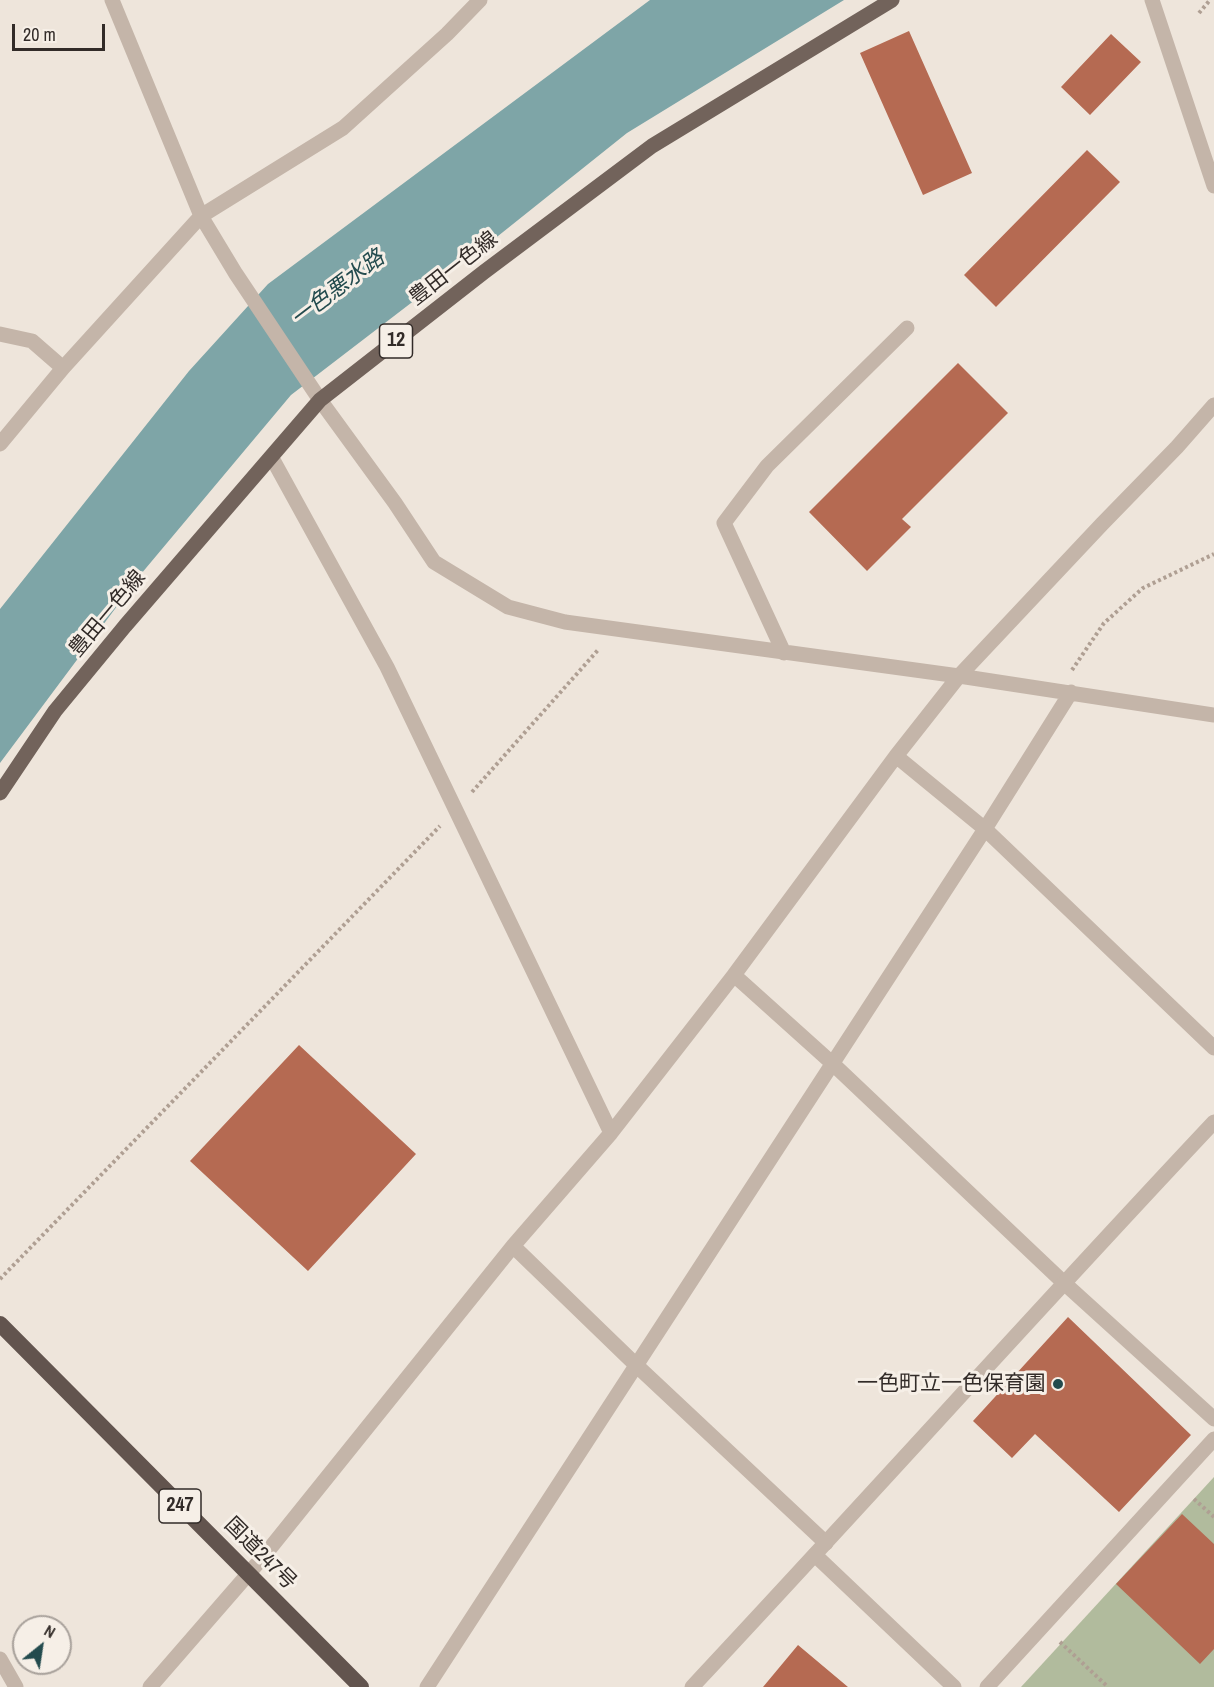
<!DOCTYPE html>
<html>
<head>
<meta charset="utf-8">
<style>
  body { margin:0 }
  #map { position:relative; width:1214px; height:1687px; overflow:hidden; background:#eee5db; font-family:"Archivo Narrow",sans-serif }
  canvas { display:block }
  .north { position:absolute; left:12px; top:1615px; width:60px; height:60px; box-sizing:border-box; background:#f6efe7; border:2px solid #a8a19b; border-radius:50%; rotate:30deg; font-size:16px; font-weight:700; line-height:24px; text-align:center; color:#322b28 }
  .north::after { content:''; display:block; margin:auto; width:21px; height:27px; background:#234b4e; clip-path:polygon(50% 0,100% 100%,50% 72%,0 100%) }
  .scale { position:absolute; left:12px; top:24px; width:93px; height:27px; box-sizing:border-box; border:3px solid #322b28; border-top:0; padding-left:8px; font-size:18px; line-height:21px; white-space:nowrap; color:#322b28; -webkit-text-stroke:4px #f6efe7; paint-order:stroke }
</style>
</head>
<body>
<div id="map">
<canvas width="1214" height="1687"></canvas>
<div class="north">N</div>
<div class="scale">20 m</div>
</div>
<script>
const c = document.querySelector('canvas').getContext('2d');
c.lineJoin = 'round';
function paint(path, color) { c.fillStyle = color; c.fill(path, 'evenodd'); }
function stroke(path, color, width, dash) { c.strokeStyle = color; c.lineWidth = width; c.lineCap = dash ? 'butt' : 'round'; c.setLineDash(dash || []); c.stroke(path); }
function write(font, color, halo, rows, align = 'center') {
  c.font = font + ' "Archivo Narrow","Noto Sans JP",sans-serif'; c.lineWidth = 6; c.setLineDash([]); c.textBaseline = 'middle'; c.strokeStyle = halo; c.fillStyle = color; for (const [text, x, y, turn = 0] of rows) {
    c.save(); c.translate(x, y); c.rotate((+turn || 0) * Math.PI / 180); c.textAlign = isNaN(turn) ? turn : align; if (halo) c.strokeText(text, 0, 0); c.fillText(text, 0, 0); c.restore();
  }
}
paint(new Path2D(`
  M1214 1477V1687H1021Z`), '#b1bb9d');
paint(new Path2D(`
  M650 0H844L627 133 488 244 291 395 141 574 0 763V609L189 371 268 284Z`), '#7ea5a7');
paint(new Path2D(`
  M909 31 972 173 923 195 860 53Z
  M1111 34 1141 62 1090 115 1061 87Z
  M1087 150 1120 182 996 307 964 275Z
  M958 363 1008 413 902 519 911 527 867 571 809 512Z
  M299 1045 416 1154 308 1271 190 1161Z
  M1068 1317 1191 1435 1119 1512 1035 1434 1012 1458 973 1421Z
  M1182 1514 1214 1544V1649L1200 1664 1116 1584Z
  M798 1645 848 1687H763Z`), '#b56a52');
stroke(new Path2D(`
  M1199 13 1210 0
  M1072 670 1104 623 1143 588 1214 554
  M472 792 598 650
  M0 1279 440 826
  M1194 1499 1214 1517
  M1060 1642 1108 1687`), '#af9f93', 4, [3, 3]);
stroke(new Path2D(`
  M112 0 201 216 236 274 320 400 395 503 434 562 508 607 565 622 959 676 1214 715
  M0 334 32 341 63 368
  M0 444 63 368 201 216 343 128 447 34 480 0
  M272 458 387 667 611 1133
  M784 653 724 523 767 466 907 328
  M896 756 985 829 1214 1048
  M734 975 833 1064 1063 1282 1214 1419
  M513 1246 636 1365 826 1543
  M815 1555 954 1687
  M0 1659 16 1687
  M150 1687 263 1557 513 1246 611 1133 734 975 896 756 959 676 1102 524 1177 447 1214 405
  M427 1687 985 829 1071 692
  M987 1687 1214 1439`), '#c4b5a9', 15);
stroke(new Path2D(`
  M1152 0 1214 186
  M692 1687C867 1500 1038 1309 1214 1122`), '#c4b5a9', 15);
stroke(new Path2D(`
  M0 793 55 711 125 626 320 400 484 272 652 146 892 0`), '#72635b', 15);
stroke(new Path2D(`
  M0 1324 361 1687`), '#62544e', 16);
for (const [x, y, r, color] of [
  [1058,1384,6,"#234b4e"]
]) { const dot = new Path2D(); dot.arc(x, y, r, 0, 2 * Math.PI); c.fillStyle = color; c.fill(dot); stroke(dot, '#f6efe7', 2); }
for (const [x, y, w] of [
  [396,341,33],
  [180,1506,42]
]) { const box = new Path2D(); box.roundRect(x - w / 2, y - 17, w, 34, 4.5); c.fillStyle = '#f6efe7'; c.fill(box); stroke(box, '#322b28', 1.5); }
write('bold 20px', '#322b28', null, [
  ["12",396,341],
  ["247",180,1506]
]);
write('21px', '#322b28', '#f6efe7', [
  ["豊田一色線",454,269,-38],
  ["豊田一色線",108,614,-50],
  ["国道247号",260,1554,45]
]);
write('21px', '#322b28', '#f6efe7', [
  ["一色町立一色保育園",1046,1384]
], 'right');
write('italic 22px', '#234b4e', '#f6efe7', [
  ["一色悪水路",338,289,-37]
]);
</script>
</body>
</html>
